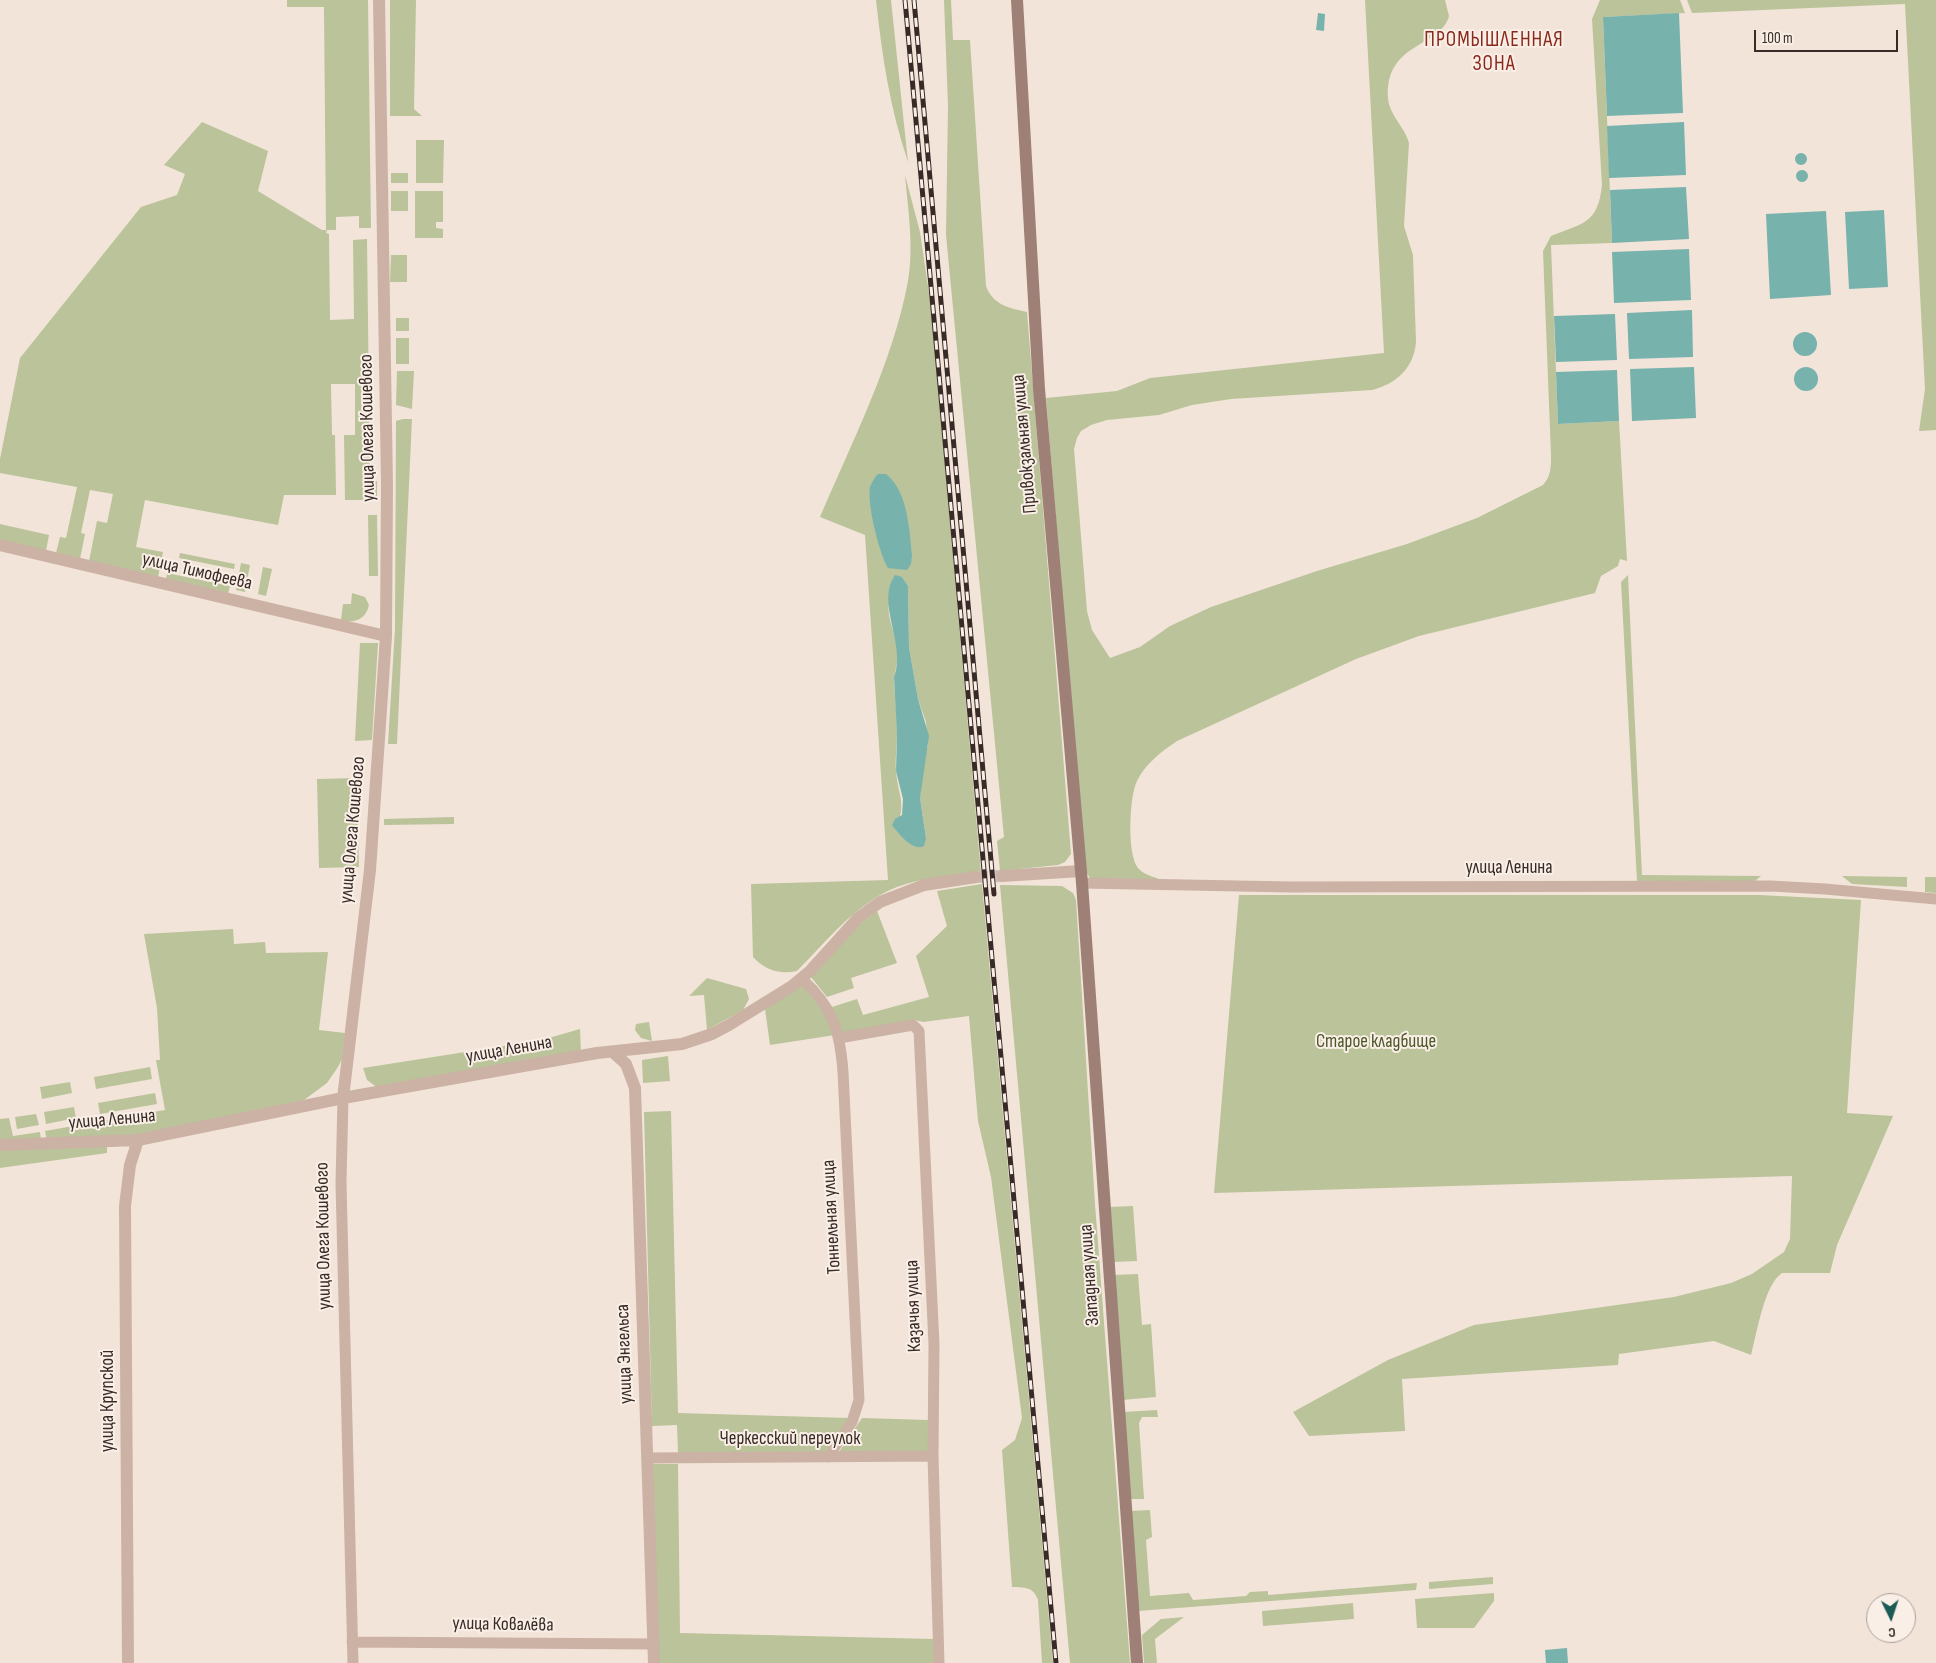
<!DOCTYPE html>
<html>
<head>
<meta charset="utf-8">
<style>
  body { margin:0 }
  #map { position:relative; width:1936px; height:1663px; overflow:hidden; background:#f3e4d9; font-family:"Sofia Sans Condensed",sans-serif }
  canvas { display:block }
  .north { position:absolute; left:1866px; top:1593px; width:50px; height:50px; box-sizing:border-box; background:#faefe6; border:1px solid #aca09a; border-radius:50%; rotate:176deg; font-size:14px; font-weight:700; line-height:20px; text-align:center; color:#372a27 }
  .north::after { content:''; display:block; margin:auto; width:18px; height:22px; background:#1a5b57; clip-path:polygon(50% 0,100% 100%,50% 72%,0 100%) }
  .scale { position:absolute; left:1754px; top:30px; width:144px; height:22px; box-sizing:border-box; border:2px solid #372a27; border-top:0; padding-left:6px; font-size:15px; line-height:18px; white-space:nowrap; color:#372a27; -webkit-text-stroke:4px #faefe6; paint-order:stroke }
</style>
</head>
<body>
<div id="map">
<canvas width="1936" height="1663"></canvas>
<div class="north">С</div>
<div class="scale">100 m</div>
</div>
<script>
const c = document.querySelector('canvas').getContext('2d');
c.lineJoin = 'round';
function paint(path, color) { c.fillStyle = color; c.fill(path, 'evenodd'); }
function stroke(path, color, width, dash) { c.strokeStyle = color; c.lineWidth = width; c.lineCap = dash ? 'butt' : 'round'; c.setLineDash(dash || []); c.stroke(path); }
function write(font, color, halo, rows, align = 'center') {
  c.font = font + ' "Sofia Sans Condensed",sans-serif'; c.lineWidth = 4; c.setLineDash([]); c.textBaseline = 'middle'; c.strokeStyle = halo; c.fillStyle = color; for (const [text, x, y, turn = 0] of rows) {
    c.save(); c.translate(x, y); c.rotate((+turn || 0) * Math.PI / 180); c.textAlign = isNaN(turn) ? turn : align; if (halo) c.strokeText(text, 0, 0); c.fillText(text, 0, 0); c.restore();
  }
}
paint(new Path2D(`
  M287 0H368L371 228H359V216L336 217V230H327L326 233 329 234 330 320 354 319 353 240 367 239 370 481H377V500H345L344 435H355V384H331L332 435H335L336 495H284L278 525 145 500 136 547 163 552 158 577 89 561 97 521 107 523 113 494 90 490 81 533 85 534 80 559 56 553 60 537 66 538 77 487 0 473V459L20 358 141 207 177 195 185 174 164 165 202 122 268 151 258 191 322 230H326L324 7H287Z
  M390 0H416L414 109 422 116H390Z
  M876 0H891L908 162C890 109 882 56 876 0Z
  M944 0H951L953 40H970L986 286C993 305 1009 308 1027 312L1071 854 1065 862 1058 865 1000 871 997 841 1004 837 946 235 948 106Z
  M1365 0H1445L1449 16C1441 48 1385 41 1388 98 1389 115 1405 127 1409 143L1404 226 1413 255 1416 342C1414 368 1396 384 1372 390L1231 399 1192 405 1159 415 1107 420 1091 425 1081 431 1077 438 1074 449 1087 611 1092 630 1110 658 1140 647 1170 626 1211 607 1317 571 1407 544 1477 518 1543 485C1551 476 1551 467 1551 455L1543 251 1551 236C1583 223 1598 224 1602 185L1592 19 1600 0H1680L1685 13 1603 17 1612 243 1551 245 1558 424 1619 421 1627 561 1620 559 1618 566 1601 576 1595 593 1419 636 1356 659 1177 741C1162 751 1145 764 1137 781 1129 797 1127 855 1138 868 1144 875 1154 877 1162 880L1090 878 1085 870 1046 398 1117 391 1150 378 1384 353Z
  M1687 0H1936V430L1919 431 1925 389 1905 4 1692 13Z
  M416 140H444L443 183H416Z
  M391 173H408V183H391Z
  M905 175 920 232 931 307 981 873C953 876 923 877 897 887 856 903 827 941 797 971 780 975 765 970 753 957L751 884 888 880 865 535 820 517C852 442 893 362 908 281 914 247 908 209 905 175ZM902 577 908 586 909 647 918 699 926 722 928 745 923 762 920 798 926 838 904 837 896 830C907 800 898 798 896 770 895 758 897 745 897 732 897 715 895 699 894 682 894 670 901 657 897 644 888 611 882 608 902 577Z
  M391 191H408V211H391Z
  M415 191H443V222H436V228L443 229V238H415Z
  M391 255H407V282H390Z
  M396 318H409V331H396Z
  M396 338H409V364H396Z
  M397 371H414L412 409 396 405Z
  M403 419H412L397 744H388L395 629 396 421Z
  M368 515H377L378 576H369Z
  M0 524 49 535 46 551 0 540Z
  M180 553 235 564 234 569 179 558Z
  M241 563 250 565 245 592 236 590Z
  M263 567 272 569 266 596 258 594Z
  M167 573 230 586 228 594 166 579Z
  M1628 575 1642 875 1761 876 1755 881H1637L1621 582Z
  M352 593 365 597 369 605C366 619 355 624 341 620L343 604H351Z
  M360 643H378L372 740 355 741Z
  M356 778 359 867 319 868 317 779Z
  M454 817V824L384 825V819Z
  M1842 876 1907 877V887L1852 884Z
  M1925 877H1936V893L1925 892Z
  M982 884 1053 1663H1042L1038 1600C1033 1586 1025 1588 1012 1587L1002 1450 1015 1440 1022 1418 991 1177 978 1121 969 1016 923 1022 915 1020 842 1033 832 1007 857 999 863 1015 929 997 916 956 947 926 937 891Z
  M1000 885 1062 886 1073 893 1076 900 1095 1204 1130 1663H1070Z
  M1239 895H1759L1861 900 1847 1113 1893 1116 1837 1245 1830 1273H1782C1764 1285 1757 1333 1751 1355L1714 1341 1619 1354 1618 1365 1402 1379 1405 1431 1309 1436 1293 1412 1388 1360 1474 1325 1674 1297 1731 1283 1752 1274 1784 1252 1790 1239 1792 1176 1214 1193Z
  M877 911 897 963 851 978 854 988 827 997 811 977 856 927Z
  M233 929 234 944 265 942 266 953 328 952 319 1030 345 1033 342 1059 338 1067 327 1083 304 1100 138 1135 47 1141 45 1131 165 1110 156 1060H160L157 1008 144 934Z
  M707 978 746 989 749 999 743 1010 707 1030 704 995 689 996Z
  M802 984 817 997 835 1035 770 1045 765 1009Z
  M649 1022 652 1041 641 1038 635 1030 636 1024Z
  M580 1029 581 1053 378 1088 367 1080 363 1068 542 1040Z
  M668 1056 670 1081 643 1083 642 1060Z
  M150 1067 152 1079 96 1089 94 1077Z
  M70 1082 72 1093 42 1099 40 1087Z
  M155 1093 157 1104 100 1114 98 1103Z
  M74 1107 76 1118 46 1124 44 1112Z
  M671 1111 678 1413 849 1418 826 1453 678 1454 677 1425 652 1426 644 1112Z
  M36 1114 39 1125 17 1129 15 1117Z
  M9 1118 13 1136 40 1132 41 1141 0 1142V1119Z
  M107 1146V1153L0 1168V1150Z
  M1133 1206 1137 1261 1113 1262 1109 1207Z
  M1138 1274 1142 1325 1151 1324 1156 1397 1122 1400 1113 1275Z
  M1157 1410 1158 1417H1142L1139 1423 1144 1499H1129L1123 1412Z
  M862 1418 929 1420V1452H839Z
  M653 1464H678L680 1633 934 1639 935 1663H659Z
  M1150 1510 1152 1537 1146 1540 1150 1596 1189 1593 1193 1600 1246 1596 1250 1592 1268 1591V1595L1417 1583 1416 1590 1138 1611 1130 1511Z
  M1493 1577V1584L1429 1589V1582Z
  M1494 1593V1601L1474 1628H1417L1415 1599Z
  M1353 1603 1354 1619 1263 1626 1262 1611Z
  M1184 1617 1155 1639 1157 1663H1144L1142 1635 1161 1619Z`), '#bac399');
paint(new Path2D(`
  M1318 13 1325 14 1324 31 1316 30Z
  M1679 13 1683 113 1607 116 1603 17Z
  M1684 122 1686 175 1609 178 1607 126Z
  M1795 159a6 6 0 1 1 12 0a6 6 0 1 1-12 0Z
  M1796 176a6 6 0 1 1 12 0a6 6 0 1 1-12 0Z
  M1686 187 1689 239 1612 243 1610 190Z
  M1884 210 1888 287 1849 289 1845 212Z
  M1826 211 1831 295 1770 299 1766 214Z
  M1689 249 1691 300 1614 303 1612 252Z
  M1692 310 1693 357 1629 359 1627 313Z
  M1615 314 1617 360 1556 362 1554 316Z
  M1793 344a12 12 0 1 1 24 0a12 12 0 1 1-24 0Z
  M1794 379a12 12 0 1 1 24 0a12 12 0 1 1-24 0Z
  M1694 367 1696 418 1632 421 1630 369Z
  M1617 370 1619 421 1558 424 1556 372Z
  M878 474H886C908 492 909 528 912 555L911 564 907 570 888 568C879 553 867 504 870 487 872 482 874 478 878 474Z
  M895 575 902 577 908 586 909 647 918 699 929 736 920 798 926 838 924 846C913 852 899 834 892 825L895 819 902 815 903 799 896 771 897 734 894 677C907 645 875 603 895 575Z
  M1567 1648 1568 1663H1546L1545 1650Z`), '#77b2ad');
stroke(new Path2D(`
  M976 877 1002 876`), '#cdbfb5', 12, [12, 6]);
stroke(new Path2D(`
  M1082 883 1291 887 1771 886 1825 889 1936 899
  M802 979C833 1007 840 1031 843 1072L859 1400 852 1422 828 1457
  M839 1038 913 1025 919 1031 934 1344 933 1456 939 1663
  M343 1098 341 1183 353 1663
  M647 1458 933 1456
  M352 1642 653 1644`), '#ccb2a5', 11);
stroke(new Path2D(`
  M0 545 386 636
  M1002 876 1081 871
  M613 1052 626 1064 635 1088 654 1663
  M343 1098 370 870 386 636 387 484 379 0
  M0 1145 138 1140 343 1098 529 1065 597 1053 682 1044 712 1034 729 1025 792 986 810 971 858 918 880 902 924 885 976 877
  M128 1663 125 1206 130 1165 138 1140`), '#ccb2a5', 12);
stroke(new Path2D(`
  M1017 0 1039 389 1082 883 1137 1663`), '#9f8076', 12);
const rail = new Path2D(`
  M905 0 1056 1663
  M914 0 994 894`);
stroke(rail, '#372a27', 5);
stroke(rail, '#faefe6', 3, [9]);
write('19px', '#372a27', '#faefe6', [
  ["улица Олега Кошевого",368,428,-91],
  ["Привокзальная улица",1025,444,-95],
  ["улица Тимофеева",197,572,13],
  ["улица Олега Кошевого",353,830,-85],
  ["улица Ленина",1509,868],
  ["улица Ленина",509,1050,-10],
  ["улица Ленина",112,1120,-5],
  ["Тоннельная улица",832,1217,-93],
  ["улица Олега Кошевого",324,1236,-91],
  ["Западная улица",1090,1275,-94],
  ["Казачья улица",914,1306,-92],
  ["улица Энгельса",625,1354,-92],
  ["улица Крупской",108,1401,-90],
  ["Черкесский переулок",790,1439],
  ["улица Ковалёва",503,1625,1]
]);
write('19px', '#4b5729', '#faefe6', [
  ["Старое кладбище",1376,1042]
]);
c.letterSpacing = '1px';
write('21px', '#8a281b', '#faefe6', [
  ["ПРОМЫШЛЕННАЯ",1494,41],
  ["ЗОНА",1494,65]
]);
c.letterSpacing = '0px';
</script>
</body>
</html>
